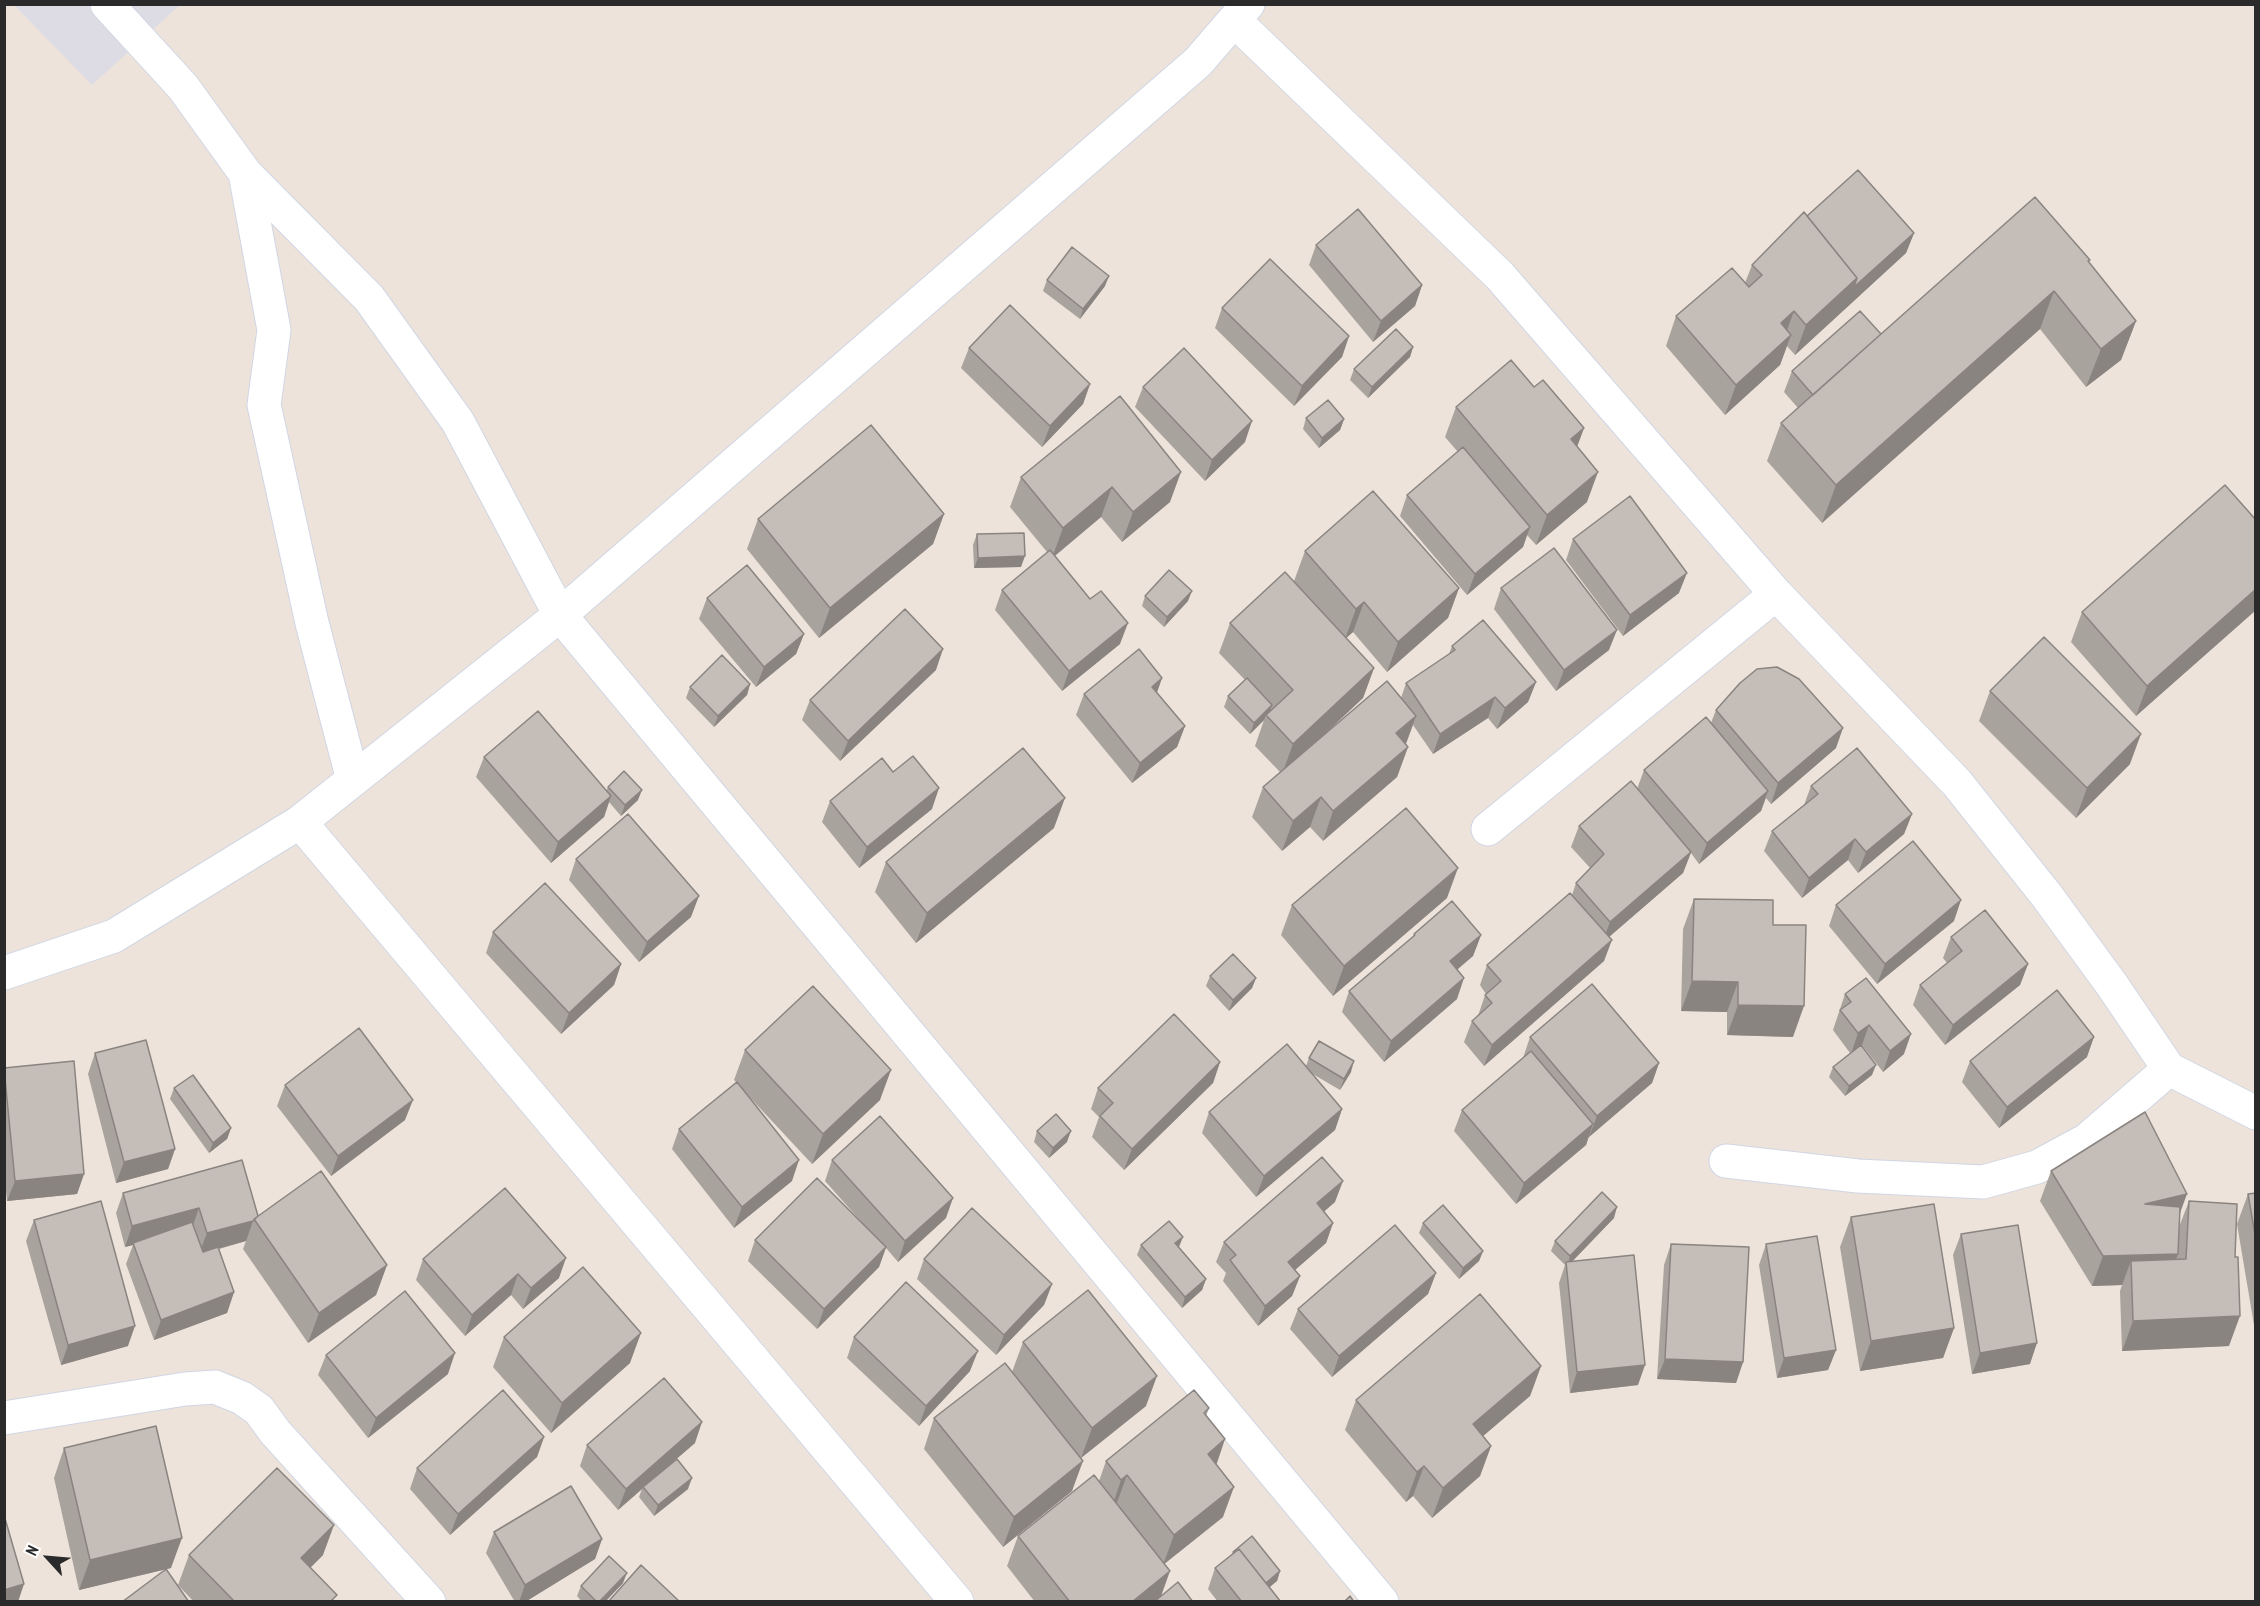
<!DOCTYPE html>
<html>
<head>
<meta charset="utf-8">
<style>
  body { margin:0 }
  #map { position:relative; width:2260px; height:1606px; overflow:hidden; background:#ede3db; font-family:"PT Sans Narrow",sans-serif }
  canvas { display:block }
  .frame { position:absolute; inset:0; border:6px solid #2a2a2a; pointer-events:none }
  .north { position:absolute; left:18px; top:1528px; width:60px; height:60px; -webkit-text-stroke:4px #fff; paint-order:stroke; rotate:296deg; font-size:16px; font-weight:700; line-height:24px; text-align:center; color:#2a2a2a }
  .north::after { content:''; display:block; margin:auto; width:21px; height:27px; background:#2a2a2a; clip-path:polygon(50% 0,100% 100%,50% 72%,0 100%) }
</style>
</head>
<body>
<div id="map">
<canvas width="2260" height="1606"></canvas>
<div class="frame"></div>
<div class="north">N</div>
</div>
<script>
const c = document.querySelector('canvas').getContext('2d');
c.lineJoin = 'round';
function paint(path, color) { c.fillStyle = color; c.fill(path, 'evenodd'); }
function stroke(path, color, width, dash) { c.strokeStyle = color; c.lineWidth = width; c.lineCap = dash ? 'butt' : 'round'; c.setLineDash(dash || []); c.stroke(path); }
paint(new Path2D(`
  M14 5H180L92 85Z`), '#dddce5');
const minor = new Path2D(`
  M107 4 183 87 245 173 369 298 458 422 560 615 1382 1602
  M1235 21 1500 276 1776 594 1488 829
  M245 173 274 330 264 405 312 623 353 780
  M300 822 957 1602
  M4 973 114 936 300 822 560 615 1198 62 1248 4
  M2169 1069 2256 1113
  M1726 1161 1858 1176 1983 1182 2037 1167 2087 1140 2169 1069 2112 985 2047 896 1957 783 1776 594
  M4 1418 185 1389 215 1387 242 1398 259 1410 275 1432 429 1602`);
stroke(minor, '#d0d6e4', 35);
stroke(minor, '#fff', 33);
paint(new Path2D(`
  M1807 216 1914 233 1906 253 1795 355 1787 346 1780 365 1725 415 1666 346 1676 316 1745 283 1752 265Z
  M1316 245 1422 285 1415 306 1373 342 1309 265Z
  M2089 262 2136 321 2121 360 2086 387 2040 329 1822 523 1767 461 1781 423 1798 408 1784 392 1792 371 1881 334Z
  M1047 280 1105 286 1080 319 1043 291Z
  M1222 308 1349 336 1342 357 1294 406 1215 328Z
  M1413 347 1410 357 1368 398 1350 380 1354 369Z
  M969 348 1090 384 1083 404 1042 447 961 368Z
  M1143 387 1245 442 1205 481 1135 407Z
  M1534 387 1584 428 1577 446 1587 502 1536 545 1527 535 1523 547 1467 595 1400 516 1407 495 1458 452 1445 437 1456 407Z
  M1120 396 1170 502 1122 542 1101 517 1055 556 1120 644 1062 691 995 610 1002 590 1047 552 1010 507 1021 477Z
  M1306 418 1344 419 1340 430 1319 448 1303 429Z
  M944 514 933 544 819 638 747 549 758 519Z
  M2256 520V610L2136 716 2071 642 2082 612Z
  M977 534 1021 567 974 568 973 545Z
  M1573 539 1679 593 1623 636 1566 560Z
  M1305 551 1459 588 1448 618 1387 672 1353 632 1346 638 1374 668 1363 698 1326 733 1401 698 1406 683 1449 654 1452 646 1536 682 1528 702 1497 729 1488 718 1433 754 1413 725 1406 744 1408 747 1397 777 1323 841 1310 827 1282 851 1252 817 1263 787 1280 772 1255 746 1264 720 1250 734 1224 707 1228 696 1245 680 1219 653 1230 623 1294 581Z
  M1501 588 1609 650 1556 691 1494 609Z
  M1145 596 1188 601 1164 627 1142 606Z
  M707 598 804 634 796 654 756 687 699 619Z
  M936 670 840 761 802 720 810 700Z
  M1162 678 1157 692 1185 726 1177 747 1132 783 1076 715 1084 694Z
  M750 684 747 695 714 727 686 698 690 687Z
  M1990 691 2130 764 2076 818 1979 721Z
  M1716 710 1836 748 1771 804 1766 798 1761 811 1699 864 1691 853 1683 873 1609 937 1604 961 1484 1066 1464 1042 1472 1021 1478 1016 1485 995 1486 994 1480 985 1487 965 1572 895 1576 883 1591 869 1571 847 1579 826 1637 789 1644 770 1711 723Z
  M484 757 606 791 608 787 638 800 621 816 609 802 604 817 551 863 476 777Z
  M893 772 932 809 859 868 822 822 830 801Z
  M1811 786 1912 814 1904 834 1858 873 1848 860 1802 898 1764 851 1772 831 1804 805Z
  M1054 828 916 943 875 892 886 862Z
  M576 859 691 917 639 962 569 880Z
  M1447 898 1333 996 1281 935 1292 905Z
  M1694 899 1773 925 1793 1037 1727 1035V1012L1681 1011 1683 929Z
  M1836 905 1954 921 1877 984 1829 926Z
  M493 932 621 964 614 985 561 1034 486 953Z
  M1414 934 1481 935 1473 956 1457 970V999L1384 1062 1342 1012 1349 991 1413 937Z
  M1951 937 2028 964 2020 985 1945 1045 1913 1005 1920 985 1947 963 1943 958Z
  M1210 976 1256 978 1252 988 1229 1011 1206 986Z
  M1845 994 1904 1054 1883 1072 1862 1045 1872 1075 1845 1096 1829 1077 1833 1067 1850 1053 1833 1030Z
  M1530 1037 1659 1063 1652 1083 1589 1137V1136L1586 1145 1516 1204 1454 1131 1462 1110 1523 1058Z
  M745 1050 880 1100 812 1164 742 1089 792 1181 734 1228 672 1149 679 1129 736 1082 734 1080Z
  M95 1053 175 1149 168 1169 116 1183 88 1074Z
  M2087 1057 1999 1128 1962 1082 1970 1061Z
  M1309 1058 1351 1072 1340 1090 1311 1073 1342 1109 1335 1130 1256 1197 1202 1133 1209 1112 1306 1066Z
  M1220 1062 1213 1083 1124 1170 1092 1137 1099 1117 1091 1109 1098 1088Z
  M4 1068 84 1174 77 1194 7 1201 4 1170Z
  M285 1085 405 1120 331 1176 277 1106Z
  M174 1088 231 1128 227 1139 209 1153 170 1099Z
  M1037 1131 1067 1142 1049 1158 1034 1142Z
  M832 1160 946 1218 898 1262 886 1248 879 1267 817 1329 748 1261 755 1240 864 1225 825 1181Z
  M2051 1171 2180 1215 2179 1227 2189 1201 2229 1346 2122 1351 2120 1291 2122 1285 2092 1286 2040 1201Z
  M123 1193 258 1216 387 1265 376 1295 308 1343 243 1249 246 1241 219 1249 234 1292 227 1313 154 1340 126 1264 133 1245 125 1247 116 1213Z
  M2256 1193V1337L2237 1224 2248 1194Z
  M1335 1202 1324 1211 1333 1223 1326 1243 1295 1270 1300 1276 1292 1296 1258 1326 1223 1281 1226 1273 1216 1262 1224 1242Z
  M1851 1217 1954 1328 1943 1358 1860 1371 1840 1247Z
  M1614 1218 1571 1262 1638 1385 1570 1393 1559 1283 1565 1265 1551 1251 1555 1241Z
  M34 1220 128 1346 61 1365 26 1241Z
  M1423 1223 1483 1251 1479 1261 1459 1279 1419 1233Z
  M1961 1234 2030 1364 1972 1374 1953 1255Z
  M1671 1244 1743 1362 1736 1383 1657 1379 1664 1265Z
  M1766 1244 1836 1350 1828 1370 1777 1378 1759 1265Z
  M1141 1245 1179 1247 1206 1279 1202 1290 1182 1308 1137 1255Z
  M423 1259 559 1278 523 1309 511 1295 465 1336 416 1280Z
  M924 1259 1052 1284 1044 1305 996 1355 917 1279Z
  M1436 1273 1428 1294 1332 1377 1290 1329 1298 1309Z
  M504 1337 630 1363 551 1433 493 1367Z
  M854 1337 970 1371 919 1426 847 1358Z
  M1023 1342 1146 1406 1081 1458 1072 1491 1003 1547 924 1449 934 1418 1012 1372Z
  M326 1355 448 1374 368 1438 318 1375Z
  M1541 1366 1530 1396 1483 1436 1491 1446 1480 1476 1432 1518 1413 1496 1406 1502 1345 1430 1356 1400Z
  M1209 1408 1206 1416 1216 1465 1223 1517 1164 1564 1161 1595 1193 1602H1035L1007 1566 1018 1536 1099 1481 1106 1461Z
  M544 1437 537 1457 450 1535 410 1489 417 1468Z
  M695 1443 661 1472 688 1489 654 1516 639 1497 642 1489 618 1510 580 1466 587 1445Z
  M64 1448 171 1568 79 1590 54 1478Z
  M494 1532 602 1539 595 1559 525 1602H515L486 1553Z
  M1233 1552 1280 1571 1277 1581 1270 1587 1281 1602H1218L1208 1589 1215 1568 1232 1554Z
  M189 1555H323L310 1568 335 1602H194L178 1585Z
  M623 1583 605 1602H582L577 1596 581 1586Z`), '#a9a39d');
paint(new Path2D(`
  M1914 233 1906 253 1795 355 1806 325 1857 278Z
  M1109 276 1105 286 1080 319 1083 309Z
  M1422 285 1415 306 1373 342 1381 321Z
  M2054 291 2040 329 1822 523 1836 485Z
  M1794 311 1783 341 1781 323Z
  M2136 321 2121 360 2086 387 2101 349Z
  M1791 335 1780 365 1725 415 1736 385Z
  M1349 336 1342 357 1294 406 1302 386Z
  M1413 347 1410 357 1368 398 1372 387Z
  M1090 384 1083 404 1042 447 1050 426Z
  M1344 419 1340 430 1319 448 1322 438Z
  M1252 421 1245 442 1205 481 1212 460Z
  M1584 428 1573 458 1571 439Z
  M1181 472 1170 502 1122 542 1133 512Z
  M1598 472 1587 502 1536 545 1547 515Z
  M1112 487 1101 517 1052 558 1063 528Z
  M944 514 933 544 819 638 830 608Z
  M1530 527 1523 547 1467 595 1475 574Z
  M1025 556 1021 567 974 568 978 558Z
  M1687 573 1679 593 1623 636 1630 615Z
  M1459 588 1448 618 1387 672 1398 642Z
  M2256 589V610L2136 716 2147 686Z
  M1192 591 1188 601 1164 627 1167 617Z
  M1364 602 1353 632 1345 639 1356 609Z
  M1128 623 1120 644 1062 691 1069 671Z
  M1617 630 1609 650 1556 691 1564 670Z
  M804 634 796 654 756 687 764 667Z
  M943 649 936 670 840 761 848 741Z
  M1374 668 1363 698 1282 774 1293 744Z
  M1162 678 1155 698 1152 687Z
  M1536 682 1528 702 1497 729 1505 708Z
  M750 684 747 695 714 727 718 716Z
  M1495 697 1488 718 1433 754 1440 734Z
  M1272 705 1268 716 1266 715 1264 720 1250 734 1254 723Z
  M1416 716 1405 746 1396 733Z
  M1185 726 1177 747 1132 783 1140 763Z
  M1843 728 1836 748 1771 804 1778 783Z
  M2141 734 2130 764 2076 818 2087 788Z
  M1408 747 1397 777 1323 841 1333 811Z
  M939 788 932 809 859 868 867 847Z
  M642 790 638 800 621 816 625 805Z
  M1768 791 1761 811 1699 864 1707 843Z
  M611 796 604 817 551 863 558 842Z
  M1321 797 1310 827 1282 851 1293 821Z
  M1065 798 1054 828 916 943 927 913Z
  M1912 814 1904 834 1858 873 1866 852Z
  M1855 839 1848 860 1802 898 1809 878Z
  M1691 852 1683 873 1602 943 1610 922Z
  M1458 868 1447 898 1333 996 1344 966Z
  M699 896 691 917 639 962 647 942Z
  M1961 900 1954 921 1877 984 1885 964Z
  M1481 935 1473 956 1442 982 1450 961Z
  M1612 940 1604 961 1484 1066 1492 1045Z
  M621 964 614 985 561 1034 569 1013Z
  M2028 964 2020 985 1945 1045 1953 1025Z
  M1256 978 1252 988 1229 1011 1233 1000Z
  M1464 978 1457 999 1384 1062 1391 1041Z
  M1692 981 1738 982 1727 1012 1681 1011Z
  M1738 1005 1804 1006 1793 1037 1727 1035Z
  M1869 1025 1862 1045 1851 1054 1858 1033Z
  M1911 1034 1904 1054 1883 1072 1890 1051Z
  M2094 1037 2087 1057 1999 1128 2007 1107Z
  M1354 1061 1351 1072 1340 1090 1344 1079Z
  M1220 1062 1213 1083 1124 1170 1132 1149Z
  M1659 1063 1652 1083 1589 1137 1597 1116Z
  M1876 1065 1872 1075 1845 1096 1849 1086Z
  M891 1070 880 1100 812 1164 823 1134Z
  M413 1100 405 1120 331 1176 338 1156Z
  M1342 1109 1335 1130 1256 1197 1264 1176Z
  M1593 1124 1586 1145 1516 1204 1524 1183Z
  M231 1128 227 1139 209 1153 213 1143Z
  M1071 1131 1067 1142 1049 1158 1053 1148Z
  M175 1149 168 1169 116 1183 124 1162Z
  M799 1160 792 1181 734 1228 742 1207Z
  M84 1174 77 1194 7 1201 15 1181Z
  M1343 1181 1335 1202 1310 1224 1317 1203Z
  M2187 1194 2176 1224 2145 1204Z
  M953 1198 946 1218 898 1262 905 1241Z
  M1617 1207 1614 1218 1567 1267 1570 1256Z
  M199 1208 192 1228 133 1243V1245L125 1247 132 1226Z
  M253 1221 246 1241 199 1254 207 1233Z
  M1333 1223 1326 1243 1280 1283 1288 1262Z
  M1183 1237 1179 1247 1175 1243Z
  M886 1247 879 1267 817 1329 824 1309Z
  M1483 1251 1479 1261 1459 1279 1463 1268Z
  M2178 1254 2167 1284 2131 1261 2122 1285 2092 1286 2103 1256Z
  M566 1258 559 1278 523 1309 531 1288Z
  M387 1265 376 1295 308 1343 319 1313Z
  M1436 1273 1428 1294 1332 1377 1339 1356Z
  M518 1274 511 1295 465 1336 472 1315Z
  M1300 1276 1292 1296 1258 1326 1265 1306Z
  M1206 1279 1202 1290 1182 1308 1185 1297Z
  M1052 1284 1044 1305 996 1355 1004 1335Z
  M234 1292 227 1313 154 1340 161 1320Z
  M2240 1316 2229 1346 2122 1351 2133 1321Z
  M135 1326 128 1346 61 1365 68 1345Z
  M1954 1328 1943 1358 1860 1371 1871 1341Z
  M641 1333 630 1363 551 1433 562 1403Z
  M2037 1343 2030 1364 1972 1374 1980 1353Z
  M1836 1350 1828 1370 1777 1378 1784 1358Z
  M978 1351 970 1371 919 1426 926 1406Z
  M455 1353 448 1374 368 1438 376 1418Z
  M1665 1359 1743 1362 1736 1383 1657 1379Z
  M1645 1365 1638 1385 1570 1393 1577 1372Z
  M1541 1366 1530 1396 1462 1454 1473 1424Z
  M1157 1376 1146 1406 1081 1458 1092 1428Z
  M702 1422 695 1443 644 1487H643L642 1489 618 1510 626 1489Z
  M544 1437 537 1457 450 1535 458 1514Z
  M1225 1439 1215 1469 1208 1454Z
  M1491 1446 1480 1476 1432 1518 1443 1488Z
  M1083 1461 1072 1491 1003 1547 1014 1517Z
  M1424 1466 1413 1496 1406 1502 1417 1472Z
  M1127 1475 1116 1505 1111 1510 1121 1480Z
  M692 1478 688 1489 654 1516 658 1505Z
  M1234 1487 1223 1517 1163 1565 1174 1535Z
  M334 1525 323 1555 290 1588 301 1558Z
  M182 1538 171 1568 79 1590 90 1560Z
  M602 1539 595 1559 525 1602H519L525 1585Z
  M1170 1571 1159 1602H1132Z
  M1280 1571 1277 1581 1257 1597 1261 1587Z
  M627 1573 623 1583 605 1602H599Z
  M24 1584 18 1602H4V1590Z`), '#8a8480');
const building = new Path2D(`
  M1858 170 1914 233 1854 287 1857 278 1807 216Z
  M2035 197 2090 260 2088 261 2136 321 2101 349 2054 291 1836 485 1781 423Z
  M1358 209 1422 285 1381 321 1316 245Z
  M1804 212 1857 278 1806 325 1794 311 1781 323 1791 335 1736 385 1676 316 1732 268 1749 287 1762 275 1752 265Z
  M1072 247 1109 276 1083 309 1047 280Z
  M1270 259 1349 336 1302 386 1222 308Z
  M1010 305 1090 384 1050 426 969 348Z
  M1860 311 1881 334 1813 395 1792 371Z
  M1396 329 1413 347 1372 387 1354 369Z
  M1184 348 1252 421 1212 460 1143 387Z
  M1511 360 1534 387 1543 380 1584 428 1571 439 1598 472 1547 515 1456 407Z
  M1120 396 1181 472 1133 512 1112 487 1063 528 1021 477Z
  M1328 400 1344 419 1322 438 1306 418Z
  M871 425 944 514 830 608 758 519Z
  M1463 447 1530 527 1475 574 1407 495Z
  M2225 485 2256 520V589L2147 686 2082 612Z
  M1373 491 1459 588 1398 642 1364 602 1356 609 1305 551Z
  M1630 496 1687 573 1630 615 1573 539Z
  M1024 533 1025 556 978 558 977 534Z
  M1554 548 1617 630 1564 670 1501 588Z
  M1050 550 1090 599 1101 591 1128 623 1069 671 1002 590Z
  M747 565 804 634 764 667 707 598Z
  M1169 570 1192 591 1167 617 1145 596Z
  M1285 572 1374 668 1293 744 1266 715 1293 690 1230 623Z
  M905 609 943 649 848 741 810 700Z
  M1483 620 1536 682 1505 708 1495 697 1440 734 1406 683 1455 650 1452 646Z
  M2044 637 2141 734 2087 788 1990 691Z
  M1139 649 1162 678 1152 687 1185 726 1140 763 1084 694Z
  M722 655 750 684 718 716 690 687Z
  M1777 667 1799 679 1843 728 1778 783 1716 710 1740 683 1757 669Z
  M1247 678 1272 705 1254 723 1228 696Z
  M1387 681 1416 716 1396 733 1408 747 1333 811 1321 797 1293 821 1263 787Z
  M538 711 611 796 558 842 484 757Z
  M1706 717 1768 791 1707 843 1644 770Z
  M1023 748 1065 798 927 913 886 862Z
  M1857 748 1912 814 1866 852 1855 839 1809 878 1772 831 1818 794 1811 786Z
  M913 756 939 788 867 847 830 801 882 758 893 772Z
  M624 771 642 790 625 805 608 787Z
  M1631 781 1691 852 1610 922 1576 883 1604 854 1579 826Z
  M1406 808 1458 868 1344 966 1292 905Z
  M628 814 699 896 647 942 576 859Z
  M1913 841 1961 900 1885 964 1836 905Z
  M545 883 621 964 569 1013 493 932Z
  M1570 893 1612 940 1492 1045 1472 1021 1492 1003 1485 995 1501 981 1487 965Z
  M1694 899 1773 900V925H1806L1804 1006 1738 1005V982L1692 981Z
  M1452 901 1481 935 1450 961 1464 978 1391 1041 1349 991 1415 935 1414 934Z
  M1985 910 2028 964 1953 1025 1920 985 1962 951 1951 937Z
  M1233 954 1256 978 1233 1000 1210 976Z
  M1866 978 1911 1034 1890 1051 1869 1025 1858 1033 1840 1010 1851 1002 1845 994Z
  M1592 984 1659 1063 1597 1116 1530 1037Z
  M813 986 891 1070 823 1134 745 1050Z
  M2057 990 2094 1037 2007 1107 1970 1061Z
  M1174 1014 1220 1062 1132 1149 1100 1116 1113 1103 1098 1088Z
  M359 1028 413 1100 338 1156 285 1085Z
  M146 1040 175 1149 124 1162 95 1053Z
  M1319 1041 1354 1061 1344 1079 1309 1058Z
  M1287 1044 1342 1109 1264 1176 1209 1112Z
  M1861 1045 1876 1065 1849 1086 1833 1067Z
  M1531 1051 1593 1124 1524 1183 1462 1110Z
  M74 1061 84 1174 15 1181 4 1068Z
  M193 1075 231 1128 213 1143 174 1088Z
  M737 1082 799 1160 742 1207 679 1129Z
  M2145 1112 2187 1194 2145 1204 2180 1207 2178 1254 2103 1256 2051 1171Z
  M1056 1114 1071 1131 1053 1148 1037 1131Z
  M880 1116 953 1198 905 1241 832 1160Z
  M1322 1157 1343 1181 1317 1203 1333 1223 1288 1262 1300 1276 1265 1306 1230 1260 1236 1255 1224 1242Z
  M242 1160 258 1216 253 1221 207 1233 199 1208 132 1226 123 1193Z
  M321 1171 387 1265 319 1313 254 1219Z
  M817 1178 886 1247 824 1309 755 1240Z
  M505 1188 566 1258 531 1288 518 1274 472 1315 423 1259Z
  M1602 1192 1617 1207 1570 1256 1555 1241Z
  M2256 1193V1240L2248 1194Z
  M101 1201 135 1326 68 1345 34 1220Z
  M2189 1201 2237 1204 2235 1257H2238L2240 1316 2133 1321 2131 1261 2186 1259Z
  M1934 1204 1954 1328 1871 1341 1851 1217Z
  M1443 1205 1483 1251 1463 1268 1423 1223Z
  M972 1208 1052 1284 1004 1335 924 1259Z
  M1169 1221 1183 1237 1175 1243 1206 1279 1185 1297 1141 1245Z
  M192 1222 203 1252 218 1247 234 1292 161 1320 133 1243Z
  M1395 1225 1436 1273 1339 1356 1298 1309Z
  M2018 1225 2037 1343 1980 1353 1961 1234Z
  M1817 1236 1836 1350 1784 1358 1766 1244Z
  M1671 1244 1749 1247 1743 1362 1665 1359Z
  M1634 1255 1645 1365 1577 1372 1566 1262Z
  M583 1267 641 1333 562 1403 504 1337Z
  M906 1282 978 1351 926 1406 854 1337Z
  M1088 1290 1157 1376 1092 1428 1023 1342Z
  M405 1291 455 1353 376 1418 326 1355Z
  M1480 1294 1541 1366 1473 1424 1491 1446 1443 1488 1424 1466 1417 1472 1356 1400Z
  M1005 1363 1083 1461 1014 1517 934 1418Z
  M664 1378 702 1422 626 1489 587 1445Z
  M503 1390 544 1437 458 1514 417 1468Z
  M1194 1390 1209 1408 1204 1413 1225 1439 1208 1454 1234 1487 1174 1535 1127 1475 1121 1480 1106 1461Z
  M156 1426 182 1538 90 1560 64 1448Z
  M677 1459 692 1478 658 1505 643 1487Z
  M277 1468 334 1525 301 1558 337 1595 330 1602H235L189 1555Z
  M1094 1475 1170 1571 1132 1602H1070L1018 1536Z
  M571 1486 602 1539 525 1585 494 1532Z
  M4 1515 24 1584 4 1590Z
  M1252 1536 1280 1571 1266 1583 1239 1549 1234 1553 1233 1552Z
  M1239 1549 1281 1602H1242L1215 1568Z
  M609 1556 627 1573 599 1602H597L581 1586Z
  M641 1565 680 1602H608Z
  M166 1569 189 1602H122Z
  M1178 1582 1193 1602H1154Z
  M1350 1596 1354 1602H1344Z`);
paint(building, '#c5bdb7');
stroke(building, '#8a8480', 1.5);
</script>
</body>
</html>
